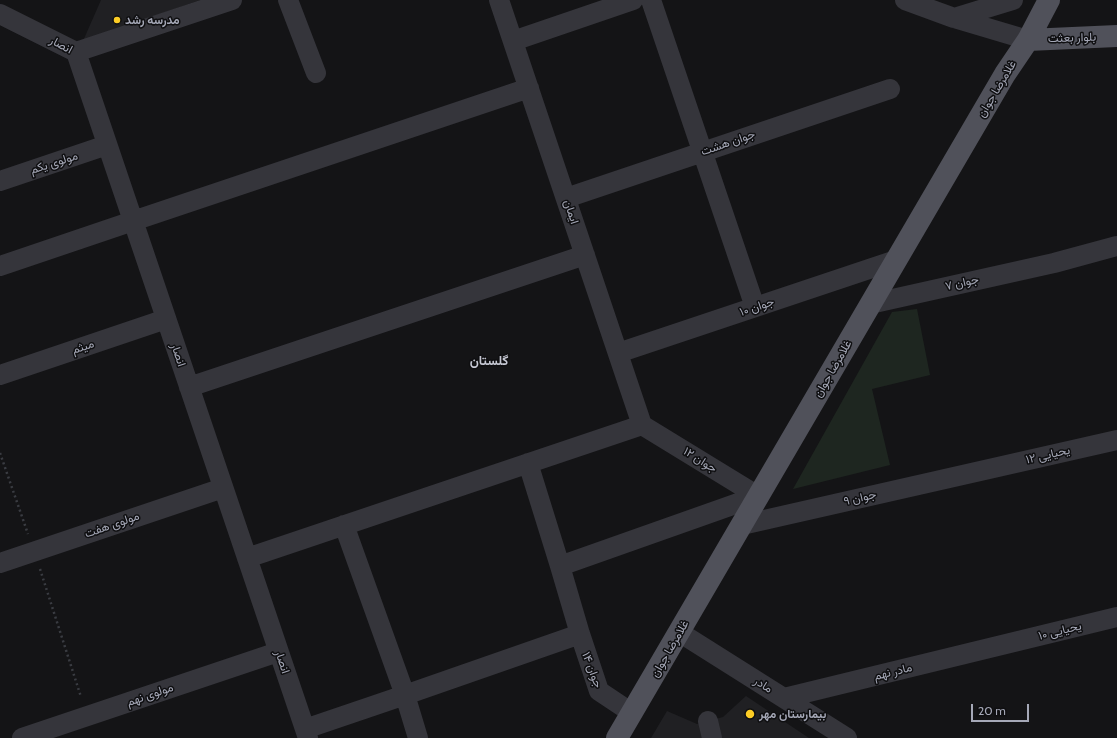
<!DOCTYPE html>
<html>
<head>
<meta charset="utf-8">
<style>
  body { margin:0 }
  #map { position:relative; width:1117px; height:738px; overflow:hidden; background:#141416; font-family:Cabin,sans-serif }
  canvas { display:block }
  .scale { position:absolute; left:971px; top:704px; width:58px; height:18px; box-sizing:border-box; border:2px solid #a5a8b7; border-top:0; padding-left:5px; font-size:12px; line-height:14px; white-space:nowrap; color:#a5a8b7; -webkit-text-stroke:3px #0f0f11; paint-order:stroke }
</style>
</head>
<body>
<div id="map">
<canvas width="1117" height="738"></canvas>
<div class="scale">20 m</div>
</div>
<script>
const c = document.querySelector('canvas').getContext('2d');
c.lineJoin = 'round';
function paint(path, color) { c.fillStyle = color; c.fill(path, 'evenodd'); }
function stroke(path, color, width, dash) { c.strokeStyle = color; c.lineWidth = width; c.lineCap = dash ? 'butt' : 'round'; c.setLineDash(dash || []); c.stroke(path); }
function write(font, color, halo, rows, align = 'center') {
  c.font = font + ' Cabin,Vazirmatn,sans-serif'; c.lineWidth = 3; c.setLineDash([]); c.textBaseline = 'middle'; c.strokeStyle = halo; c.fillStyle = color; for (const [text, x, y, turn = 0] of rows) {
    c.save(); c.translate(x, y); c.rotate((+turn || 0) * Math.PI / 180); c.textAlign = isNaN(turn) ? turn : align; if (halo) c.strokeText(text, 0, 0); c.fillText(text, 0, 0); c.restore();
  }
}
paint(new Path2D(`
  M101 0H200L83 41Z
  M746 696 809 738H651L667 711 697 724 723 717Z`), '#202023');
paint(new Path2D(`
  M917 309 930 375 872 389 890 465 793 489 892 312Z`), '#1e2620');
stroke(new Path2D(`
  M0 453 28 534
  M40 569 81 697`), '#3a3c42', 2.5, [2, 3]);
stroke(new Path2D(`
  M288 0 316 73
  M499 0 642 425
  M651 0 755 307
  M905 0 954 18 1028 40
  M0 14 76 52 308 738
  M954 18 1013 0
  M513 41 633 0
  M76 52 232 0
  M0 181 107 145
  M566 198 890 89
  M0 266 133 221 529 88
  M870 304 1054 263 1117 246
  M618 353 896 260
  M0 375 166 319
  M189 387 585 255
  M642 425 758 496
  M528 463 560 566 580 634 599 691 632 713
  M344 525 405 695 418 738
  M742 525 1117 440
  M247 558 642 425
  M0 563 223 488
  M560 566 758 496
  M679 632 847 738
  M784 698 1117 617
  M708 721 712 738
  M305 729 405 695 580 634
  M22 738 278 652`), '#35353b', 20);
stroke(new Path2D(`
  M1028 40 1117 36
  M617 738 1005 74 1028 40 1049 0`), '#50515a', 22);
for (const [x, y, r, color] of [
  [117,20,4,"#fdcd25"],
  [750,714,5,"#fdcd25"]
]) { const dot = new Path2D(); dot.arc(x, y, r, 0, 2 * Math.PI); c.fillStyle = color; c.fill(dot); stroke(dot, '#0f0f11', 1.5); }
write('bold 12px', '#a5a8b7', '#0f0f11', [
  ["مدرسه رشد",125,20],
  ["بیمارستان مهر",759,714]
], 'left');
write('12px', '#a5a8b7', '#0f0f11', [
  ["بلوار بعثت",1072,38,-2],
  ["انصار",61,45,28],
  ["غلامرضا جوان",997,89,-59],
  ["جوان هشت",728,143,-19],
  ["مولوی یکم",54,163,-18],
  ["ایمان",571,212,72],
  ["جوان ۷",962,283,-13],
  ["جوان ۱۰",757,307,-19],
  ["میثم",83,347,-19],
  ["انصار",178,355,71],
  ["غلامرضا جوان",833,369,-60],
  ["یحیایی ۱۲",1048,455,-13],
  ["جوان ۱۲",700,460,32],
  ["جوان ۹",860,498,-13],
  ["مولوی هفت",112,525,-19],
  ["یحیایی ۱۰",1060,631,-14],
  ["غلامرضا جوان",670,649,-60],
  ["انصار",282,662,71],
  ["جوان ۱۴",592,670,69],
  ["مادر نهم",893,672,-14],
  ["مادر",763,685,32],
  ["مولوی نهم",150,695,-19]
]);
write('bold 13px', '#c6c8d3', '#0f0f11', [
  ["گلستان",489,361]
]);
</script>
</body>
</html>
